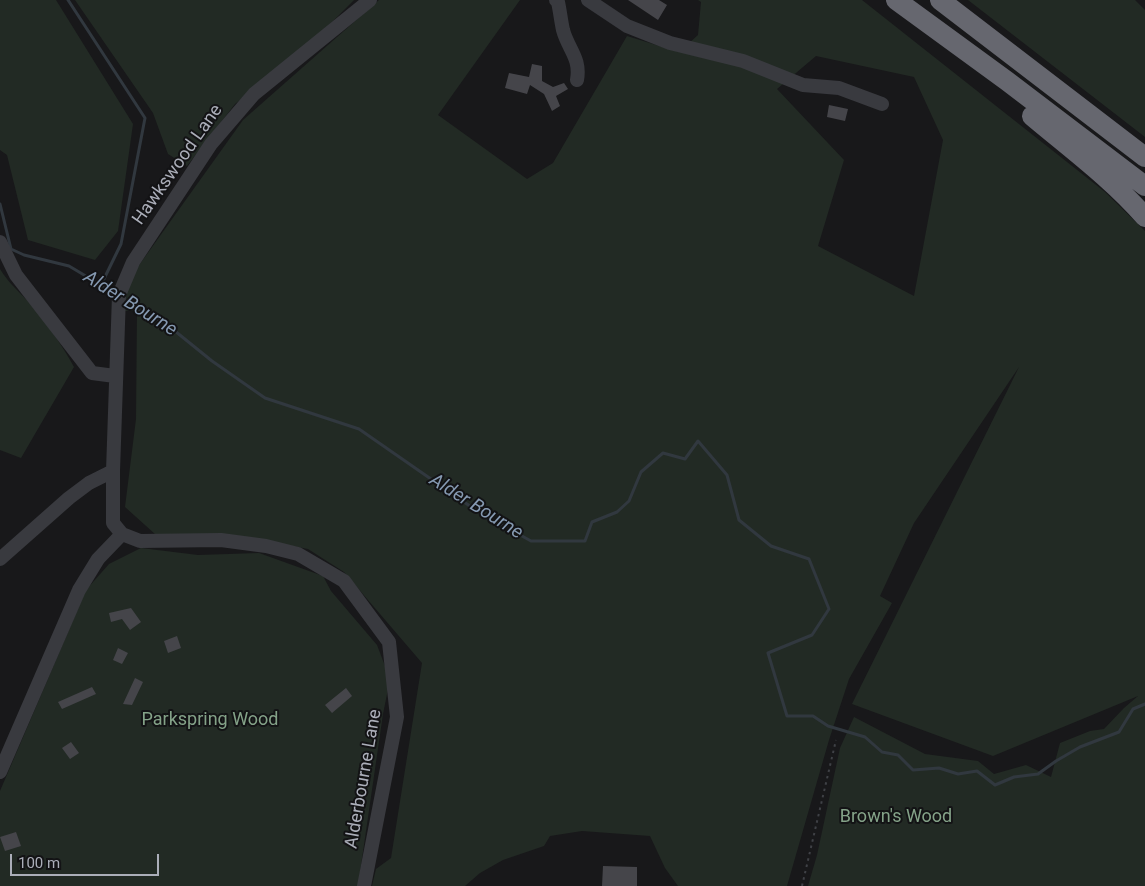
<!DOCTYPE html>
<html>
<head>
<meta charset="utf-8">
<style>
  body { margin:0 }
  #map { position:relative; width:1145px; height:886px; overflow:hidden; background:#18181a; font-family:Roboto,sans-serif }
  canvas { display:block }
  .scale { position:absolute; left:10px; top:854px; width:149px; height:22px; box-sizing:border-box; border:2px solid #abaeb9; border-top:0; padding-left:6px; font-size:15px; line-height:18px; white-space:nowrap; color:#abaeb9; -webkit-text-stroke:4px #131315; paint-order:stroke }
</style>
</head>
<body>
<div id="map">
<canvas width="1145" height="886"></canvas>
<div class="scale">100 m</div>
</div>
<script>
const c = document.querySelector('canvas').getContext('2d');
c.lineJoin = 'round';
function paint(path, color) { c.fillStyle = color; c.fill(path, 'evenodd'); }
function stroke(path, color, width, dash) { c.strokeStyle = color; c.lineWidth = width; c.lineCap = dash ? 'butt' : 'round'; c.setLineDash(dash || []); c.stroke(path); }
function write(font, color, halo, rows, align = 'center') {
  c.font = font + ' Roboto,sans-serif'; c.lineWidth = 4; c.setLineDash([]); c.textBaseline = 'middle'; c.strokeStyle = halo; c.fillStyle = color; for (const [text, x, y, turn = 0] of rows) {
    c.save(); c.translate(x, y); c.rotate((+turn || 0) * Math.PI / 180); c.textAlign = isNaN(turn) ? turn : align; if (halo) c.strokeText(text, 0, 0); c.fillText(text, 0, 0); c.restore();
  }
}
paint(new Path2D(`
  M0 0H56L133 124 118 231 95 260 28 240 7 155 0 150Z
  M75 0H354L325 29 272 75 235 104 187 166 168 154 153 113Z
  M379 0H520L438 115 527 179 553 163 627 36 679 52 698 35 701 2 698 0H862L1105 192 1145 231V886H808L817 855 840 748 854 717 925 754 978 761 994 774 1026 765 1051 777 1060 743 1090 731 1104 729 1124 708 1138 696 993 756 852 704 1019 367 914 523 880 596 892 603 849 679 829 740 787 886H678L665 868 650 836 582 831 550 836 544 846 503 860 480 873 465 886H372L376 869 391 858 422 663 344 572 308 549 233 535 155 534 125 507 136 419 137 311H125V291L132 275 243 120ZM816 56 914 77 943 140 914 296 818 246 844 160 777 89Z
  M968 0H1135L1145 10V137Z
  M0 269C8 283 21 293 31 305 48 325 62 345 74 367L21 458 0 450Z
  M141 548 198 555 259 553 323 576 331 591 377 645 390 679 383 714 358 886H0V791L86 590 109 564Z`), '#222a24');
stroke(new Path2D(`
  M68 0 145 118 121 244 101 285
  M0 204 11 249 24 255 69 266 116 294
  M124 302 127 306 165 323 212 361 265 398 359 429 477 511 531 541H585L592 522 617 512 629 501 641 472 663 453 685 459 698 441 727 475 739 520 771 546 809 559 829 609 812 635 768 653 787 716H813L828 726 865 737 882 752 898 755 913 770 939 768 958 774 977 771 995 785 1014 777 1038 774 1056 761 1080 747 1119 732 1133 709 1145 704`), '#31383f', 3);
paint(new Path2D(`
  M628 0H659L667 5 658 20Z
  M532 64 542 66V81L553 87 564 83 568 89 556 96 560 106 552 111 544 94 530 85 527 94 505 88 509 73 529 77Z
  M829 105 848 109 845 121 827 117Z
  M131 608 141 622 130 630 122 619 111 622 109 613Z
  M177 636 181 648 168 653 164 641Z
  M118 648 128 653 122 664 113 660Z
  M135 678 143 682 132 705 123 704Z
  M92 687 96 694 62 709 58 702Z
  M346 688 352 696 332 713 325 705Z
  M71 742 79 753 70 759 62 748Z
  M16 832 21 846 5 851 0 837Z
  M603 866 637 867V886H602Z`), '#45454a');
stroke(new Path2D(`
  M802 886 836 740`), '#3f4146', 2, [2.5, 4]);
stroke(new Path2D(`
  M556 0 558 2C560 11 561 21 563 30 568 49 581 58 577 80
  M588 0 627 26 670 43 743 61 803 85 839 88 882 104
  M0 242 16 275 92 373 115 376
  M0 559 69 498 89 483 113 471
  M0 772 79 590 98 559 122 534
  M364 886 397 717 389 642 344 581 298 554 266 546 221 540 140 541 122 534 113 523V471L119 295 133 262 211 144 254 94 370 0`), '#393a3f', 14);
stroke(new Path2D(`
  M896 0 1007 81 1145 186
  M940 0 1145 157
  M1032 116C1070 148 1112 179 1145 217`), '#66676f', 20);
write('18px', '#abaeb9', '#131315', [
  ["Hawkswood Lane",178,165,-55],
  ["Alderbourne Lane",364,779,-80]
]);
write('18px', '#84a288', '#131315', [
  ["Parkspring Wood",210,720],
  ["Brown's Wood",896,817]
]);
write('italic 19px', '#8599b1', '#131315', [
  ["Alder Bourne",130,304,32],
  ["Alder Bourne",476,507,32]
]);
</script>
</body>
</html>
